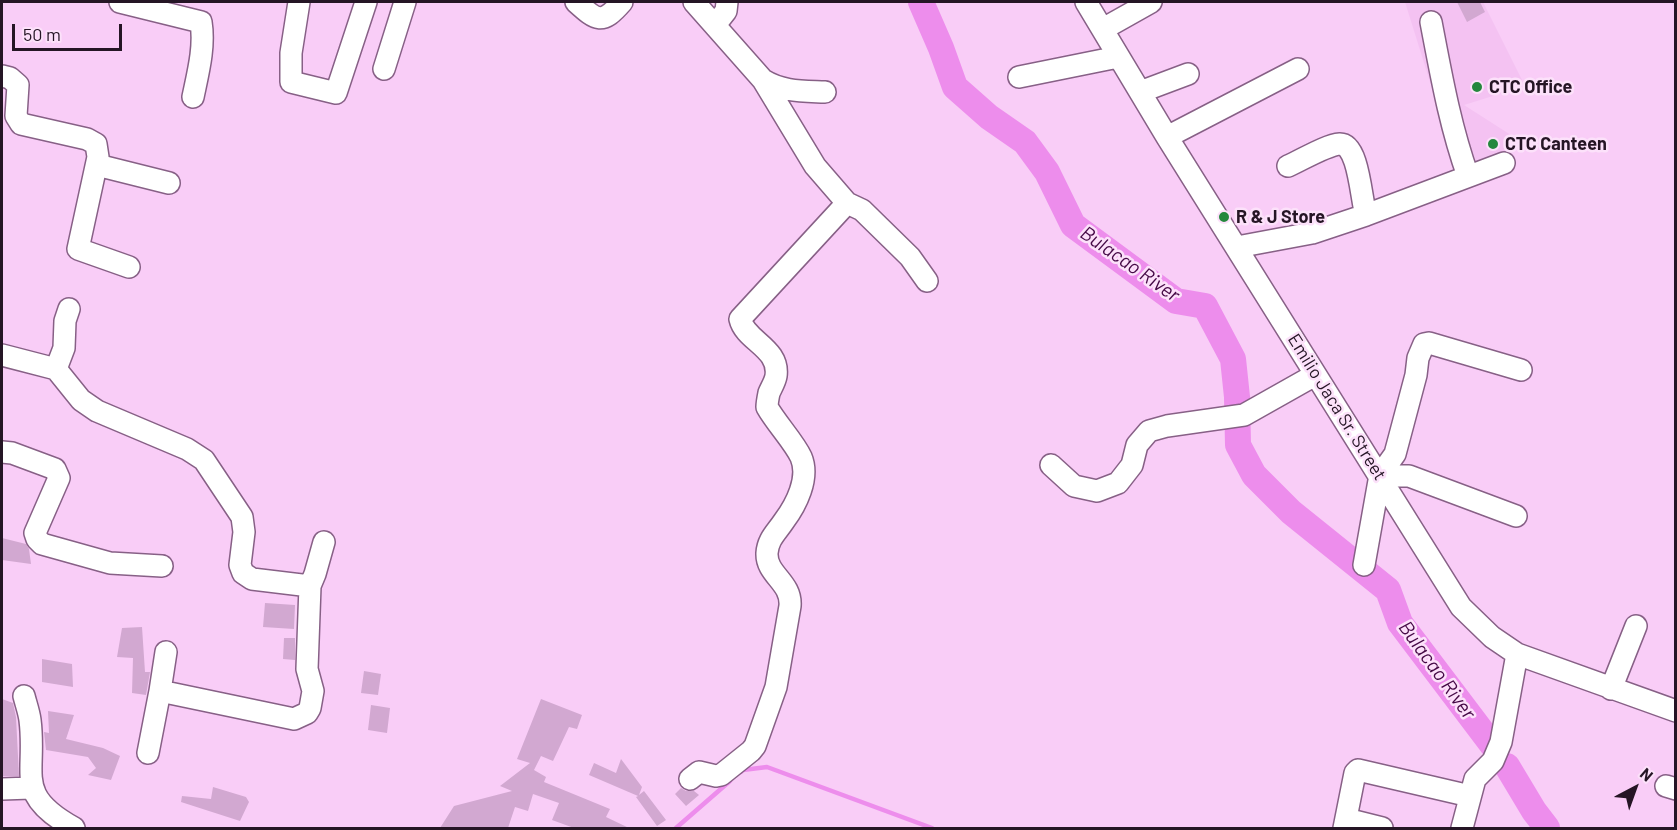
<!DOCTYPE html>
<html>
<head>
<meta charset="utf-8">
<style>
  body { margin:0 }
  #map { position:relative; width:1677px; height:830px; overflow:hidden; background:#f9cdf7; font-family:Barlow,sans-serif }
  canvas { display:block }
  .frame { position:absolute; inset:0; border:3px solid #251525; pointer-events:none }
  .north { position:absolute; left:1605px; top:758px; width:60px; height:60px; -webkit-text-stroke:4px #fce1fa; paint-order:stroke; rotate:41deg; font-size:16px; font-weight:700; line-height:24px; text-align:center; color:#251525 }
  .north::after { content:''; display:block; margin:auto; width:21px; height:27px; background:#251525; clip-path:polygon(50% 0,100% 100%,50% 72%,0 100%) }
  .scale { position:absolute; left:12px; top:24px; width:110px; height:27px; box-sizing:border-box; border:3px solid #251525; border-top:0; padding-left:8px; font-size:18px; line-height:21px; white-space:nowrap; color:#251525; -webkit-text-stroke:4px #fce1fa; paint-order:stroke }
</style>
</head>
<body>
<div id="map">
<canvas width="1677" height="830"></canvas>
<div class="frame"></div>
<div class="north">N</div>
<div class="scale">50 m</div>
</div>
<script>
const c = document.querySelector('canvas').getContext('2d');
c.lineJoin = 'round';
function paint(path, color) { c.fillStyle = color; c.fill(path, 'evenodd'); }
function stroke(path, color, width, dash) { c.strokeStyle = color; c.lineWidth = width; c.lineCap = dash ? 'butt' : 'round'; c.setLineDash(dash || []); c.stroke(path); }
function write(font, color, halo, rows, align = 'center') {
  c.font = font + ' Barlow,sans-serif'; c.lineWidth = 5; c.setLineDash([]); c.textBaseline = 'middle'; c.strokeStyle = halo; c.fillStyle = color; for (const [text, x, y, turn = 0] of rows) {
    c.save(); c.translate(x, y); c.rotate((+turn || 0) * Math.PI / 180); c.textAlign = isNaN(turn) ? turn : align; if (halo) c.strokeText(text, 0, 0); c.fillText(text, 0, 0); c.restore();
  }
}
paint(new Path2D(`
  M1405 2H1483L1522 80 1510 84 1509 91 1464 105 1514 137 1503 159 1455 177 1440 114Z`), '#f4c2f2');
stroke(new Path2D(`
  M741 772 743 770 767 767 932 828
  M676 828 730 781`), '#ed8dec', 4.5);
stroke(new Path2D(`
  M921 2 941 48 955 87 989 117 1025 142 1047 172 1073 225 1176 301 1205 306 1233 359 1237 397 1238 445 1254 475 1291 512 1388 590 1400 623 1493 746
  M1507 766 1534 811 1547 828`), '#ed8dec', 26);
paint(new Path2D(`
  M1457 2H1480L1485 12 1467 22Z
  M2 538 26 544 29 549 31 564 2 560Z
  M265 603 295 605 294 629 263 627Z
  M142 627 145 672H150L146 695 132 693 133 658 117 657 122 628Z
  M284 638H295V660L283 659Z
  M42 659 72 664 73 687 42 682Z
  M364 671 381 674 378 695 361 693Z
  M2 699 13 703 16 717 19 776H2Z
  M541 699 582 715 577 729 569 727 553 761 541 756 534 770 546 777 544 782 610 809 606 817 629 828H574L552 820 559 803 533 794 528 811 515 807 508 828H440L454 806 512 791 500 786 530 763 517 759Z
  M371 705 390 708 387 733 368 730Z
  M48 711 74 715 66 739 103 748 120 756 111 780 88 775 96 768 88 757 46 750 44 732 49 733Z
  M621 759 642 787 639 795 644 791 666 820 657 826 636 797 638 796 589 775 594 763 616 773Z
  M213 787 246 797 249 802 240 821 181 802 182 796 211 799Z
  M681 788 686 791H694L699 795 686 806 675 794Z`), '#d2a8d1');
const minor = new Path2D(`
  M120 2 201 22C205 47 198 73 193 97
  M299 2 291 53V82L336 93 366 2
  M576 2C597 21 602 25 622 2
  M694 2 763 80 815 166 847 203 862 210 910 257 927 281
  M1086 2 1167 137 1461 607 1492 637 1517 654 1676 711
  M1431 22C1441 74 1450 126 1468 176
  M715 25 726 11 727 2
  M1103 29 1151 2
  M384 69 405 2
  M2 76 10 78 18 85 16 116 21 124 87 139 96 144 98 157 78 249 129 267
  M1019 77 1118 57
  M763 80C782 92 803 91 825 92
  M1140 92 1188 74
  M1167 137 1298 69
  M97 165 169 183
  M1288 166C1302 160 1326 145 1340 144 1359 144 1361 200 1366 215
  M1237 247 1312 233 1366 215 1504 163
  M2 355 56 369 81 400 97 411 187 449 204 460 242 517 244 532 240 565 243 573 252 579 310 586 307 669 313 691 310 708 307 713 294 719 160 691 148 753
  M56 369 64 348 65 321 69 309
  M2 452 12 453 55 469 59 478 35 533 37 539 42 544 110 563 162 566
  M1051 465 1074 486 1097 491 1118 483 1132 465 1137 445 1149 431 1167 426 1244 415 1315 375
  M1383 480 1397 476H1409L1516 516
  M1364 565 1380 475 1395 454 1416 375 1418 358 1424 344 1429 343 1521 370
  M310 586 315 574 324 542
  M1611 689 1636 626
  M160 691 166 652
  M24 696C26 704 29 712 30 720 37 775 13 794 74 828
  M690 779 699 772 716 776 721 775 751 751 755 746 776 687 790 606C792 582 766 575 767 553 768 539 776 533 784 521 796 505 810 478 801 457 794 442 776 423 767 407 767 403 768 398 769 393 771 388 775 382 776 376 780 348 745 341 740 319L847 203
  M1666 786 1676 789
  M2 789 31 788
  M1346 819 1382 828
  M1344 828 1355 773 1358 770 1470 796
  M1462 828 1475 779 1493 761 1501 742 1517 654`);
stroke(minor, '#876086', 24);
stroke(minor, '#fff', 21);
for (const [x, y, r, color] of [
  [1477,87,6,"#24883d"],
  [1493,144,6,"#24883d"],
  [1224,217,6,"#24883d"]
]) { const dot = new Path2D(); dot.arc(x, y, r, 0, 2 * Math.PI); c.fillStyle = color; c.fill(dot); stroke(dot, '#fce1fa', 2); }
write('bold 18px', '#251525', '#fce1fa', [
  ["CTC Office",1489,87],
  ["CTC Canteen",1505,144],
  ["R & J Store",1236,217]
], 'left');
write('18px', '#251525', '#fce1fa', [
  ["Emilio Jaca Sr. Street",1337,407,58]
]);
write('italic 20px', '#450946', '#fce1fa', [
  ["Bulacao River",1130,264,35],
  ["Bulacao River",1437,670,54]
]);
</script>
</body>
</html>
